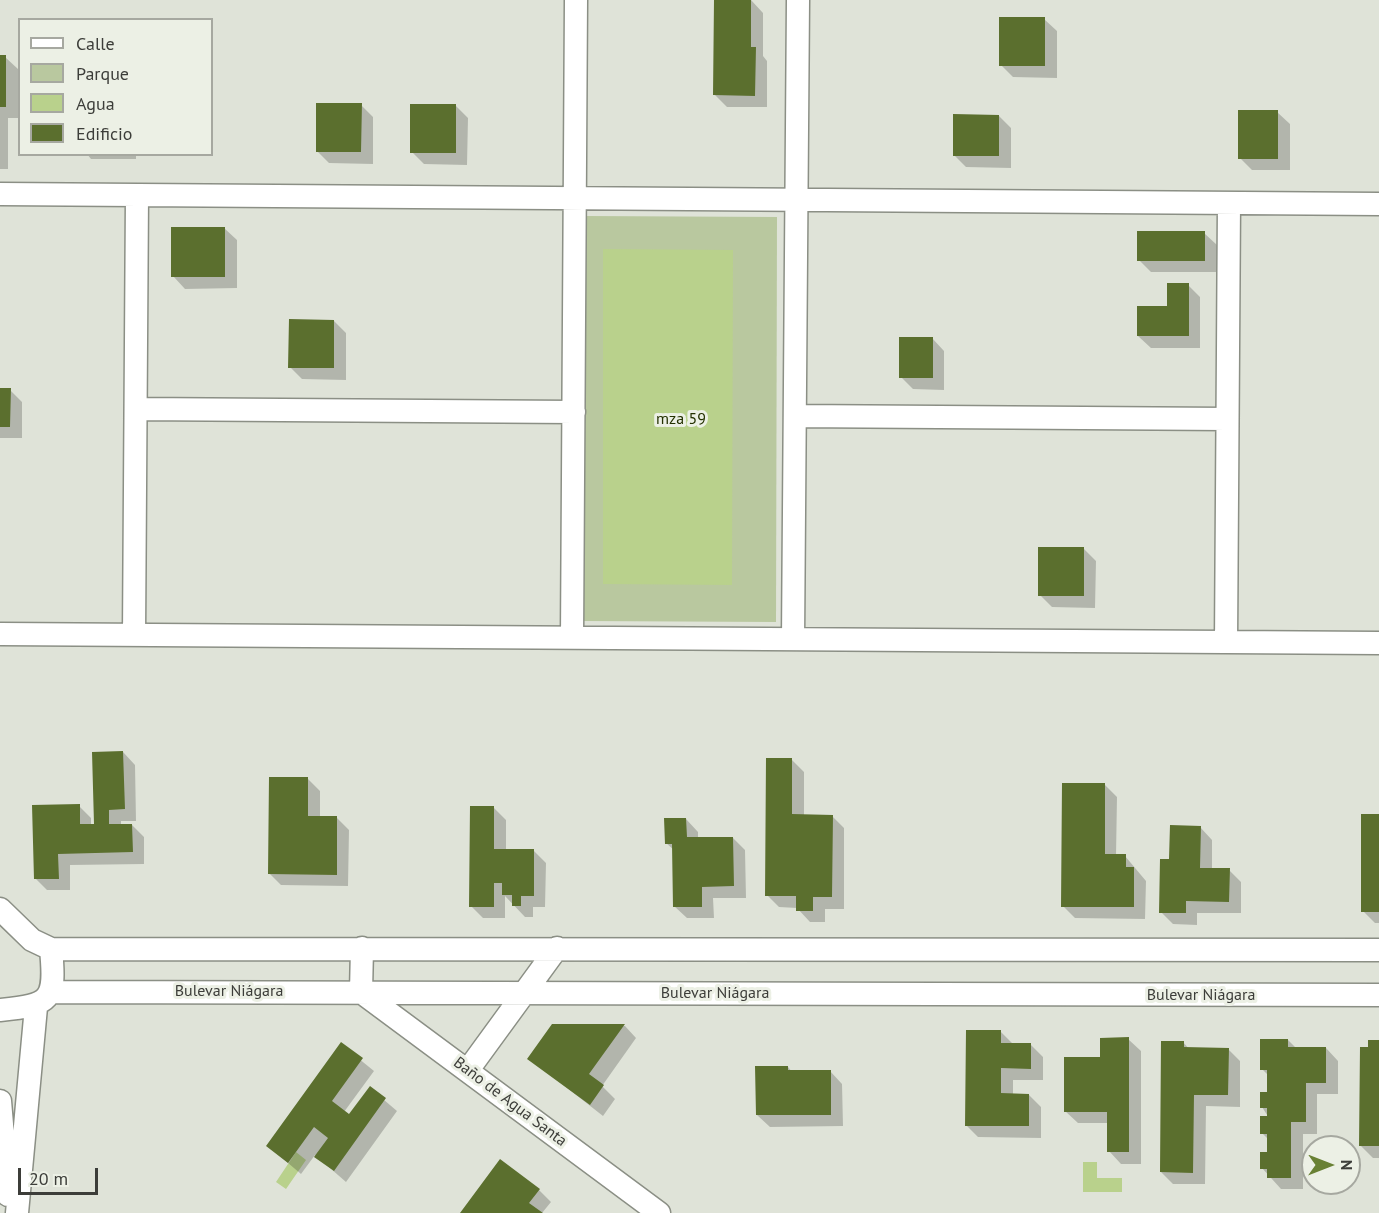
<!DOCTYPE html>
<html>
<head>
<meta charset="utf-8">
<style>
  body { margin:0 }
  #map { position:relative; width:1379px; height:1213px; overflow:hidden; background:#dfe3d8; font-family:"PT Sans",sans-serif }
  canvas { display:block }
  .legend { position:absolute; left:18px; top:18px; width:195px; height:138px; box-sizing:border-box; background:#ecf0e5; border:2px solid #a6a8a0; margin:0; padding:8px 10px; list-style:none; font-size:18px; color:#3c3d39 }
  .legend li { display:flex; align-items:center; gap:12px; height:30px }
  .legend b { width:30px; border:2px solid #a6a8a0 }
  .north { position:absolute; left:1301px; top:1135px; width:60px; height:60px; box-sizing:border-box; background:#ecf0e5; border:2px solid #a6a8a0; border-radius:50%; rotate:90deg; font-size:16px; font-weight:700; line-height:24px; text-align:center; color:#3c3d39 }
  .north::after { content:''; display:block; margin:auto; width:21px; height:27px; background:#698134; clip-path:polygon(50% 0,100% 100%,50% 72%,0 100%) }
  .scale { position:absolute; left:18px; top:1168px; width:80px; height:27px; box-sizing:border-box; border:3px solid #3c3d39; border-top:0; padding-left:8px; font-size:18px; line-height:21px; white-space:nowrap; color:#3c3d39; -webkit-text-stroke:4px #ecf0e5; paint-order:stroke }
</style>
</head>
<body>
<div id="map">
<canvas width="1379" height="1213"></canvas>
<ul class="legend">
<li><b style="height:8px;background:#fff"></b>Calle</li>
<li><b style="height:16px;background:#b9c89f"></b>Parque</li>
<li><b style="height:16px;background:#b9d18c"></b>Agua</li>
<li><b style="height:16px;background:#5b6f2e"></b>Edificio</li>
</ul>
<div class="north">N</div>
<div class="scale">20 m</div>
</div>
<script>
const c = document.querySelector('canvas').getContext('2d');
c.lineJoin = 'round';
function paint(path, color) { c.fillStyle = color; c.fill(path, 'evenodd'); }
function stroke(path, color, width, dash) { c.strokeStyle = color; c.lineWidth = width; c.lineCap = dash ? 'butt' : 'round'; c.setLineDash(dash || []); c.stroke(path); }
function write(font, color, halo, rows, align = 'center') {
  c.font = font + ' "PT Sans",sans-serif'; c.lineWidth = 6; c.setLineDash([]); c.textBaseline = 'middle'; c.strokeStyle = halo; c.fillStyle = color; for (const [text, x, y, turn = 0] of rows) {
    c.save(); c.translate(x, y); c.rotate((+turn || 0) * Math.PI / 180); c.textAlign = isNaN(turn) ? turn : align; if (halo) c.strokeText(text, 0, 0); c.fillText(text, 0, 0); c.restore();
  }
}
paint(new Path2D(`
  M586 216 777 217 776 622 583 621Z`), '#b9c89f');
paint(new Path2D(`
  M603 249 733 250 732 585 603 584Z
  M296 1152 306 1160 286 1189 276 1182Z
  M1083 1162H1097V1178H1122V1192H1083Z`), '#b9d18c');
paint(new Path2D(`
  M751 0 763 13V56L767 61V107H727L715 95Z
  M1044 19 1057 31V78L1013 77 1001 65Z
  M0 57H5L18 69V118H8V169H0Z
  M361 105 373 117V164L329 163 317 151Z
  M456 106 468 118 467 165 424 164 412 152Z
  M1277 112 1290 124V170H1252L1240 158Z
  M999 116 1011 128V168L966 167 954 155Z
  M87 154H136V159H91Z
  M224 228 237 240V288L185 289 173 276Z
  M1204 233 1217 245V272H1151L1139 260Z
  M1188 285 1200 297V348H1151L1138 336Z
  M334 321 346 333V380L302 379 290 367Z
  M932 338 944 351V390L913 389 901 377Z
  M0 390H10L22 402V438H0Z
  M1084 549 1096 561 1095 608 1052 607 1040 595Z
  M123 752 135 765 136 821H121V825H132L144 837V864L70 865V890H47L35 878 79 806 91 818V825H95Z
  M792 760 804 772V816H832L844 828V909H825V922H810L797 908 779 907 767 895Z
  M308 779 320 791V818H337L349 830 348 886 281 885 269 873Z
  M1105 785 1117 797 1116 856H1125L1146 881 1145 919 1075 918 1063 906Z
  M494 808 506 820V850L534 851 546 863 545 907H533V917H525L505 896V918H483L471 906Z
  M1379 815V923H1375L1363 911Z
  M686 819 698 832V839L733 838 745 850 746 898H713L714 918H687L674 906V850L666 843Z
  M1200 827 1212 840V870H1229L1241 882V913H1197V925L1173 924 1161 912 1171 860Z
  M553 1026H625L636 1038 602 1086 615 1099 603 1116 529 1058Z
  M1000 1031 1013 1044 1031 1045 1043 1057V1080H1013V1095H1029L1041 1107V1138L978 1137 966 1125Z
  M1128 1039 1141 1051V1164H1121L1109 1151V1123H1078L1065 1111 1102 1059Z
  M1288 1040 1296 1048H1326L1338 1061V1094H1317V1134H1303V1189H1281L1262 1168 1269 1154V1140L1262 1133 1269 1118 1262 1107 1269 1093V1076L1262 1069Z
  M1183 1042 1189 1049H1228L1240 1061V1107L1206 1106 1205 1184H1173L1161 1172Z
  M1379 1042V1158H1373L1360 1145 1369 1048Z
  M342 1045 374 1071 344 1112 350 1116 370 1088 397 1111 346 1182 315 1155 301 1174 268 1146Z
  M788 1067 792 1072 830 1071 842 1084 843 1126 770 1127 757 1115Z
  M539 1190 551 1202 542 1213H462Z`), '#0003');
paint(new Path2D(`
  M714 0H751V47H756L755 96 713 95Z
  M999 17H1045V66H999Z
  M0 55H6V107H0Z
  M316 103H362L361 152H316Z
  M410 104H456V153H410Z
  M1238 110H1278V159H1238Z
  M953 114 999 115V156H953Z
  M171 227H225V277H171Z
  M1137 231H1205V261H1137Z
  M1167 283H1189V336H1137V306H1167Z
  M289 319 334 320V368H288Z
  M899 337H933V378H899Z
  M0 388H11L10 427H0Z
  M1038 547H1084V596H1038Z
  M123 751 125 809 109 810V824H132L133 852 58 854 59 879H34L32 805 80 804V824H94L92 752Z
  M766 758H792V814L833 815 832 897H813V911H796V896H765Z
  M269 777H308V816H337V875L268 874Z
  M1062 783H1105V854H1126V867H1134V907H1061Z
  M470 806H494V849H534V896H521V906H512V895H502V883H494V907H469Z
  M1361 814H1379V912H1361Z
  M664 818H686L687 837H733L734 886 702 887V907H673L672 844H665Z
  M1170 825 1201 826 1200 868H1230L1229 902 1186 901V913H1159L1160 859H1169Z
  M552 1024H625L589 1074 604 1085 590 1105 527 1059Z
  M966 1030H1001V1043H1031V1069L1001 1068V1093L1029 1094V1126H965Z
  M1129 1037V1152H1107V1112H1064V1057H1100V1038Z
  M1260 1039H1288V1047H1326V1083H1306V1122H1291V1178H1267V1169H1260V1152H1267V1134H1260V1116H1267V1108H1260V1092H1267V1070H1260Z
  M1368 1040H1379V1146H1359L1360 1047H1368Z
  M1161 1041H1184V1047L1229 1048 1228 1095H1194L1193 1173 1160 1172Z
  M341 1042 363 1058 332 1101 349 1114 370 1086 386 1098 334 1171 314 1157 328 1138 314 1127 288 1163 266 1146Z
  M755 1066H788V1070H831V1115H756Z
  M500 1159 540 1189 529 1203 543 1213H460Z`), '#5b6f2e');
const minor = new Path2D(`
  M0 194 1379 204
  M136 409 574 412
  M795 416 1227 419
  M0 634 1379 643
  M134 634 137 195
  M572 637 576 0
  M793 639 798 0
  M1226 642 1229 203
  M0 909 32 940 51 949 1379 950
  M362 948 361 992 659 1213
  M51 992 1379 995
  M0 1010C51 1005 56 1001 51 949
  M468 1070 557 948
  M0 1101 8 1195
  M17 1213 36 1007`);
stroke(minor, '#8b8f85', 25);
stroke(minor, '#fff', 22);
write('16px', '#243100', '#ecf0e5', [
  ["mza 59",681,419]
]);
write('16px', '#3c3d39', '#ecf0e5', [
  ["Bulevar Niágara",229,991],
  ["Bulevar Niágara",715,993],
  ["Bulevar Niágara",1201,995],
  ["Baño de Agua Santa",510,1102,37]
]);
</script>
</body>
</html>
